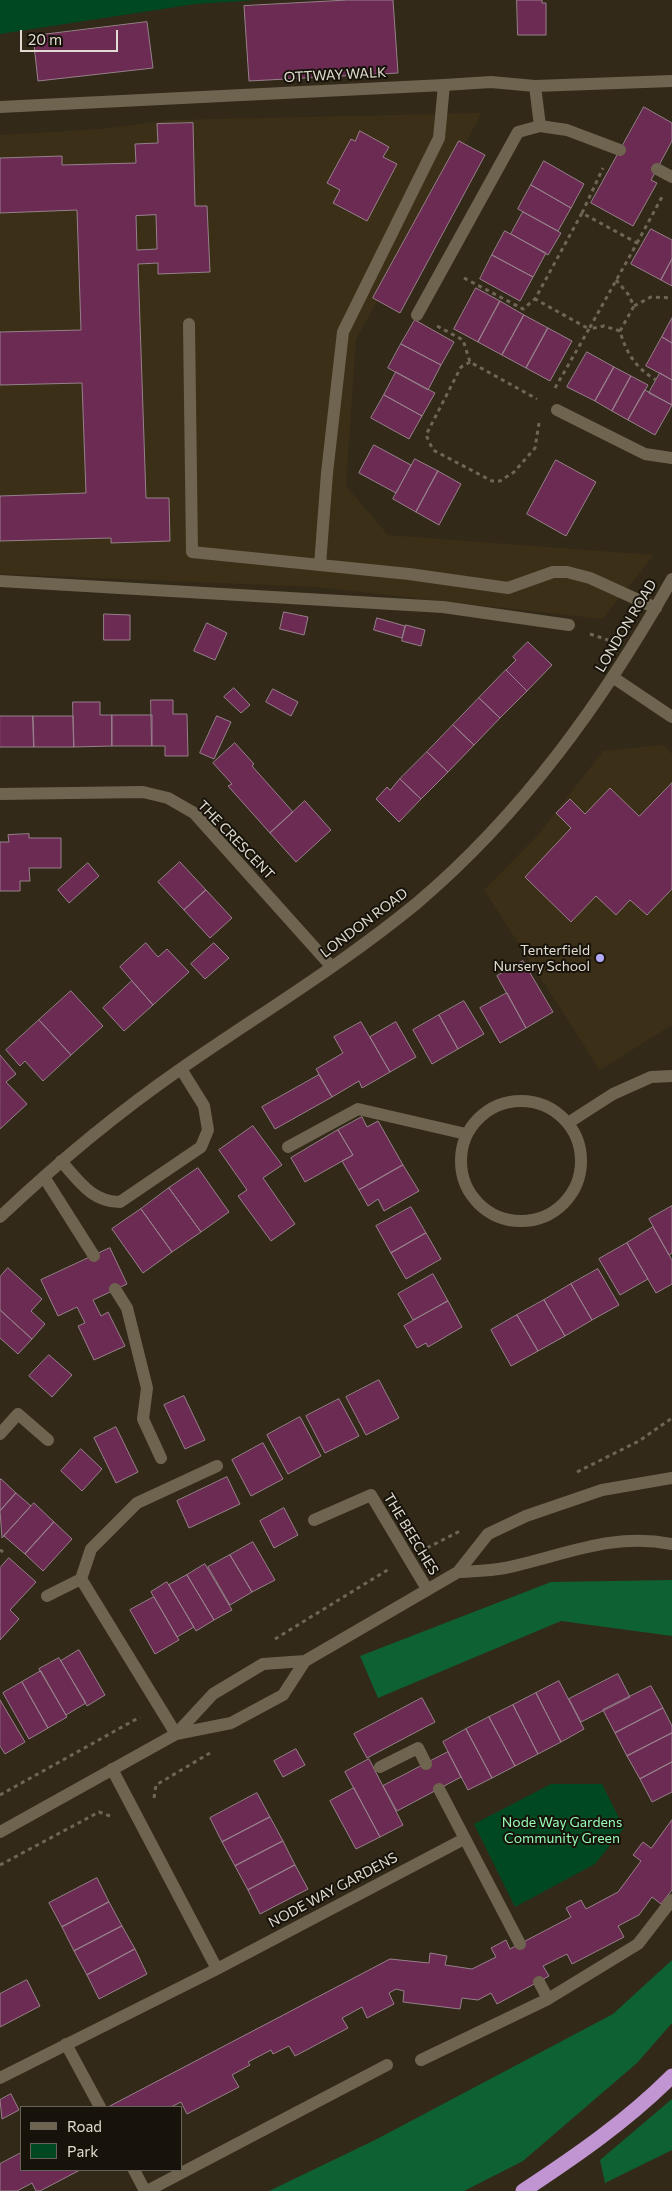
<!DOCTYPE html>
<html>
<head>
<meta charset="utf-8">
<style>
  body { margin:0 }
  #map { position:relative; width:672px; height:2191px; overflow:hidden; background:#332918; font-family:Commissioner,sans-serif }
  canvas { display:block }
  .legend { position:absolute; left:20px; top:2106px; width:162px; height:65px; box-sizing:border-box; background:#17130b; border:1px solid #68635a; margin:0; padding:6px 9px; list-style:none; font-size:15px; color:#e1dbd1 }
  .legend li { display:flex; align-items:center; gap:10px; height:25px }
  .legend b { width:25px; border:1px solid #68635a }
  .scale { position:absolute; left:20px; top:30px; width:98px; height:22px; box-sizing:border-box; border:2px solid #e1dbd1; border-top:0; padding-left:6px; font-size:15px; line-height:18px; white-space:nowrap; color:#e1dbd1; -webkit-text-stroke:4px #17130b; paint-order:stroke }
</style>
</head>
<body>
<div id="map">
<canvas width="672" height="2191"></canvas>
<ul class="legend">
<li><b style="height:6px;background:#6e6450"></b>Road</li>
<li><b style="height:14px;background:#004822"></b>Park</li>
</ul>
<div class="scale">20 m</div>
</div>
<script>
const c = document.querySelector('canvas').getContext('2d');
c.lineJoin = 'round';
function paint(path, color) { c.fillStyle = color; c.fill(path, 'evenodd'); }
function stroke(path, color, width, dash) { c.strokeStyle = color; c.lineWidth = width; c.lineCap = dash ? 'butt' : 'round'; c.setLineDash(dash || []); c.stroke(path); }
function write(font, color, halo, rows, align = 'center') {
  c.font = font + ' Commissioner,sans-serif'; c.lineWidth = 4; c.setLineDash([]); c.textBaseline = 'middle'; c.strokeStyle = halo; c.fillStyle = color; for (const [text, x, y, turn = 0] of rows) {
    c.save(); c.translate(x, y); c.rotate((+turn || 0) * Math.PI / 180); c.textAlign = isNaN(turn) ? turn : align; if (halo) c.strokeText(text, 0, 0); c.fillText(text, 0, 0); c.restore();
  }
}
paint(new Path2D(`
  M482 113 356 339 346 486 388 535 654 555 602 619 316 587 0 574V135L101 129 171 120Z
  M663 745 672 754V1025L600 1070 484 890 538 835 603 751Z`), '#3c2f17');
paint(new Path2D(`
  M0 0H258L195 4 0 34Z
  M551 1784H602L624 1828 595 1864 515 1907 474 1824Z`), '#004822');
paint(new Path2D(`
  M672 1580V1636L561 1621 378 1698 360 1656 551 1582Z
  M672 1960V2023L637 2063 523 2161 464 2191H269L375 2140 613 2014Z
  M672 2099V2150L605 2183 600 2160Z`), '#0e6133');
const building = new Path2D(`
  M348 0H393L398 73 249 81 244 6Z
  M517 0H542V3H546V35H518Z
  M147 22 153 68 38 81 33 36Z
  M644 107 672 123V141L651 180 657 183 633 226 591 203Z
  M193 123 195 206H207L210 272 158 274V263L138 264 146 498H169L170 541 111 543V538L0 541V496L86 493 82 383 0 385V332L81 330 77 210 0 213V158L62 156V165L136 163 135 144 158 143 157 124ZM156 215 157 249 137 250 136 216Z
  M360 131 389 147 383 157 397 164 367 221 333 203 340 190 327 183 351 139 355 141Z
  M459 141 485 155 400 313 373 298Z
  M544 161 584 184 571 208 531 185Z
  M531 185 571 208 558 231 518 209Z
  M523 212 561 233 548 255 511 234Z
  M651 229 672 240V259L661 280 631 264Z
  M505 231 546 253 533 277 492 255Z
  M492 255 533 277 520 301 480 279Z
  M672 259V286L661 280Z
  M476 288 500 301 478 342 454 329Z
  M500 301 524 315 502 355 478 342Z
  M524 315 548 328 526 368 502 355Z
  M672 318V343L662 337Z
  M415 320 454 342 441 365 401 344Z
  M548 328 572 341 550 381 526 368Z
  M662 337 672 343V380L646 366Z
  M401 344 441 365 428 390 388 368Z
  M587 352 614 367 595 401 567 387Z
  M614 367 631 376 612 411 595 401Z
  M396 372 435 393 422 416 384 395Z
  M660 373 672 380V405L649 393Z
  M631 376 648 385 628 420 612 411Z
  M645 390 672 405 655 435 628 420Z
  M384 395 422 416 409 439 371 418Z
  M374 445 411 465 396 493 359 473Z
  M415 459 438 471 416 512 393 499Z
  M556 460 596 482 566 536 527 514Z
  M438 471 461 484 439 525 416 512Z
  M284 612 308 617 304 635 280 629Z
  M104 614 130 615V640H104Z
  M377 618 405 626 402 638 374 630Z
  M207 623 227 633 215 660 194 651Z
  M406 625 425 630 421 646 402 641Z
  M528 642 552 665 527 691 506 670 516 660 513 657Z
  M506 670 527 691 500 718 479 698Z
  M234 688 250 705 241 713 224 697Z
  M273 689 298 702 291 716 266 702Z
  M479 698 500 718 474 745 453 725Z
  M151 700H173V714H187L188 756H165V746H152Z
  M73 702H100V715H112V746L74 747Z
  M112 715H152V746H112Z
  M0 716H33L34 747H0Z
  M33 716H73L74 747H34Z
  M217 716 231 722 214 759 200 753Z
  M453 725 474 745 448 772 427 752Z
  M235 743 254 764 252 766 293 812 270 833 228 786 232 784 213 763Z
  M427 752 448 772 421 799 400 779Z
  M400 779 421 799 399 822 376 799 387 787 390 790Z
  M672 783V889L647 915 630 900 616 915 596 896 571 922 525 877 571 828 556 813 570 799 585 814 610 788 639 816Z
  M305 801 331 830 296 862 270 833Z
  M29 834V838H61V868H29L30 881H20V891H0V842H9L8 835Z
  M180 862 206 890 184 910 158 882Z
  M88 863 99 876 69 903 58 890Z
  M206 890 232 918 210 938 184 910Z
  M146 943 158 957 167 949 189 972 153 1005 120 967Z
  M214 943 229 958 205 979 191 964Z
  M523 961 553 1012 526 1028 497 976Z
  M132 981 153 1005 124 1031 103 1008Z
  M71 991 103 1026 71 1055 39 1020Z
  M507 993 526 1028 500 1043 480 1008Z
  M464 1001 484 1034 458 1049 439 1015Z
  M439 1015 458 1049 432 1064 413 1030Z
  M39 1020 71 1055 43 1081 25 1061 20 1066 6 1050Z
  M361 1022 390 1072 362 1088 359 1081 332 1097 316 1069 343 1053 334 1037Z
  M396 1022 416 1057 390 1072 370 1037Z
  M0 1055 16 1074 6 1082 27 1104 0 1129Z
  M319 1075 332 1097 275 1129 262 1107Z
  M362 1117 367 1127 378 1121 403 1165 359 1190 342 1161 353 1155 338 1130Z
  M253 1126 282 1165 263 1178 295 1224 271 1241 238 1196 247 1190 219 1150Z
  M338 1130 353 1155 305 1182 291 1158Z
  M403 1165 419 1191 384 1211 378 1199 368 1206 359 1190Z
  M198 1168 229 1212 201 1232 169 1188Z
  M169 1188 201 1232 172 1252 141 1209Z
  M672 1206V1253L669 1255 649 1219Z
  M411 1207 426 1233 391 1253 376 1226Z
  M141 1209 172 1252 143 1273 112 1229Z
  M653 1227 672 1260V1284L656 1293 627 1243Z
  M426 1233 441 1259 406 1279 391 1253Z
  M627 1243 648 1279 620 1295 599 1259Z
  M110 1248 127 1284 93 1300 101 1316 108 1312 125 1346 94 1360 78 1326 85 1323 77 1307 58 1316 41 1280Z
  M8 1268 42 1299 31 1311 45 1324 32 1339 0 1310V1277Z
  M598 1269 619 1305 592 1320 571 1284Z
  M433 1274 448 1301 413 1320 398 1294Z
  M571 1284 592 1320 565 1336 544 1300Z
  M544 1300 565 1336 538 1351 517 1315Z
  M448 1301 462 1327 428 1347 426 1343 417 1348 404 1326Z
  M0 1310 32 1339 18 1354 0 1338Z
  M517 1315 538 1351 511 1366 491 1330Z
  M49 1355 72 1375 52 1397 29 1376Z
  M379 1380 399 1418 366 1435 346 1397Z
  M184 1396 205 1440 185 1449 164 1405Z
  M339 1399 359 1436 325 1453 306 1416Z
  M300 1417 321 1456 288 1474 267 1435Z
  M116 1427 138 1472 116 1483 94 1438Z
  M263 1443 283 1479 251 1496 232 1460Z
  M81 1449 102 1469 82 1491 61 1471Z
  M227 1477 240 1504 189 1528 177 1501Z
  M1 1479 16 1493 0 1511V1481Z
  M16 1493 31 1506 2 1538 0 1511Z
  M34 1503 54 1522 25 1554 4 1536Z
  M284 1508 298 1535 274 1548 260 1521Z
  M54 1522 72 1539 43 1571 25 1554Z
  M253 1542 275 1580 252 1592 230 1555Z
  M230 1555 252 1592 230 1605 208 1567Z
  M9 1558 36 1582 10 1610 19 1619 0 1640V1568Z
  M205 1564 232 1610 214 1620 187 1575Z
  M187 1575 214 1620 196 1631 169 1585Z
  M167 1582 194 1627 177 1637 151 1592Z
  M154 1597 179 1640 155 1654 130 1610Z
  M79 1650 105 1695 87 1706 61 1661Z
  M59 1658 86 1703 66 1715 39 1669Z
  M41 1671 67 1717 48 1728 22 1682Z
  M618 1674 630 1697 581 1722 569 1699Z
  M559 1681 584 1729 561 1742 536 1693Z
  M22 1682 48 1728 29 1739 3 1693Z
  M651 1686 663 1708 615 1733 603 1710Z
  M536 1693 561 1742 538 1754 513 1705Z
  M422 1698 435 1722 367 1758 354 1734Z
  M0 1700 25 1742 5 1754 0 1746Z
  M513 1705 538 1754 515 1766 489 1717Z
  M663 1708 672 1726V1733L627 1756 615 1733Z
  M489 1717 515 1766 492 1778 466 1729Z
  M466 1729 492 1778 468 1790 443 1742Z
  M672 1733V1762L640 1779 627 1756Z
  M296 1749 305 1765 283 1777 274 1761Z
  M448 1752 461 1777 397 1811 383 1786Z
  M369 1759 403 1825 380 1837 345 1772Z
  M672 1762V1792L652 1802 640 1779Z
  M354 1788 380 1837 356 1849 330 1801Z
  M257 1793 270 1817 222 1842 210 1818Z
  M270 1817 283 1841 235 1866 222 1842Z
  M672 1820V1890L661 1904 652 1897 639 1915 618 1926 624 1937 572 1964 567 1954 543 1966 549 1976 497 2004 491 1993 478 2000 462 1998 460 2009 403 2002 404 1991 396 1989 389 1993 394 2004 367 2018 362 2007 342 2018 348 2028 295 2056 289 2046 273 2054 271 2050 248 2062 250 2065 232 2075 239 2087 187 2114 181 2102 171 2107H108L390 1959 429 1963 430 1953 447 1956 445 1965 472 1969 496 1957 491 1948 506 1940 510 1949 571 1917 566 1908 581 1900 586 1909 618 1892 641 1861 633 1855 643 1842 651 1848Z
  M283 1841 295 1865 248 1890 235 1866Z
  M295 1865 308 1889 260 1914 248 1890Z
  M97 1878 109 1902 62 1927 49 1903Z
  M109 1902 122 1926 74 1951 62 1927Z
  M122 1926 135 1949 87 1975 74 1951Z
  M135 1949 147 1974 99 1999 87 1975Z
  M27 1980 40 2006 0 2027V1994Z
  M11 2094 19 2110 2 2119 0 2100Z
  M21 2153V2170H80L40 2191H36L32 2183 17 2191H0V2164Z`);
paint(building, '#6c2b52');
stroke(building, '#96808b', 1);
stroke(new Path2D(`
  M582 213 603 168
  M637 243 662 197
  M464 278 523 309 535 299 582 213 637 243 589 329 535 299
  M616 280 628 294 634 306 651 297 672 298
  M437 326 463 340 470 362 537 399
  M620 331 634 306
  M470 362 461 367 426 435 433 450 492 481H500L514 472 535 448 539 423
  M555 388 589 329 604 326 620 331C626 353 636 368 656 380
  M590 634 608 640
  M577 1472 639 1441 672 1418
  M427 1548 460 1531
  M0 1550 2 1551 0 1553
  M275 1639 389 1569
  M0 1795 140 1717
  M154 1798 156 1785 210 1753
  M0 1865 99 1812 110 1816`), '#6f6658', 3, [4, 4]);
stroke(new Path2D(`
  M0 107 444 85 439 138 343 332 327 473 320 565 409 574 508 588 553 572H567L590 578 656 608
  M540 126 567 130 620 150
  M657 169 672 177
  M417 315 518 132 540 126 535 86
  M189 324 192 552 320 565
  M0 581 443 607 569 625
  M288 1147 358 1109 466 1134
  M61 1161C79 1181 92 1202 120 1202L201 1147 208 1130 204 1106 181 1069
  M44 1177 94 1256
  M115 1289 127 1308 147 1388 143 1419 161 1458
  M0 1434 18 1414 48 1440
  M314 1520 371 1495 427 1589
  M81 1579 176 1734
  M47 1596 81 1579 91 1549 137 1503 217 1466
  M380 1767 418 1748 426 1764
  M439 1789 520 1944
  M539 1982 548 1999
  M66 2044 100 2107
  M421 2060 548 1999 638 1944 672 1900
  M134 2170 145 2191
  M147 2191 387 2065`), '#6e6450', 12);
stroke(new Path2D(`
  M444 85 491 82 535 86 672 81
  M557 410 645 454 672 458
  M614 678 672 717
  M0 794 143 792 168 798 194 813 331 966
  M461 1161a60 60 0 1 1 120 0a60 60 0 1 1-120 0Z
  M568 1123 613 1094 651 1077 672 1076
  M112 1769 217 1969
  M0 2078 217 1969 464 1839`), '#6e6450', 12);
stroke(new Path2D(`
  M0 1217C57 1163 117 1113 182 1068 260 1014 343 964 417 903 523 813 604 700 672 579
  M458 1572C474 1571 490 1571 505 1568 563 1556 610 1532 672 1544
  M176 1734 231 1723 283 1695 305 1661 458 1572 488 1534 526 1516 602 1490 672 1478
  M0 1832 176 1734 213 1694 263 1664 305 1661`), '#6e6450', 12);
stroke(new Path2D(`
  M523 2191C576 2156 627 2121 672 2076`), '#c095d2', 15);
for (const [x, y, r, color] of [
  [600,958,5,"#b4acf9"]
]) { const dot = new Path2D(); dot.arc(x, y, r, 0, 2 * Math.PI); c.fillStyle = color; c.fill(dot); stroke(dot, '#17130b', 2); }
write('14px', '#e1dbd1', '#17130b', [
  ["OTTWAY WALK",335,75,-3],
  ["LONDON ROAD",626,626,-59],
  ["THE CRESCENT",236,840,46],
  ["LONDON ROAD",364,923,-37],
  ["THE BEECHES",411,1534,59],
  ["NODE WAY GARDENS",333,1890,-28]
]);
write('14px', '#e1dbd1', '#17130b', [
  ["Tenterfield",590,950],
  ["Nursery School",590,966]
], 'right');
write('14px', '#96fbb5', '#17130b', [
  ["Node Way Gardens",562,1822],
  ["Community Green",562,1838]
]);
</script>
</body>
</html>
